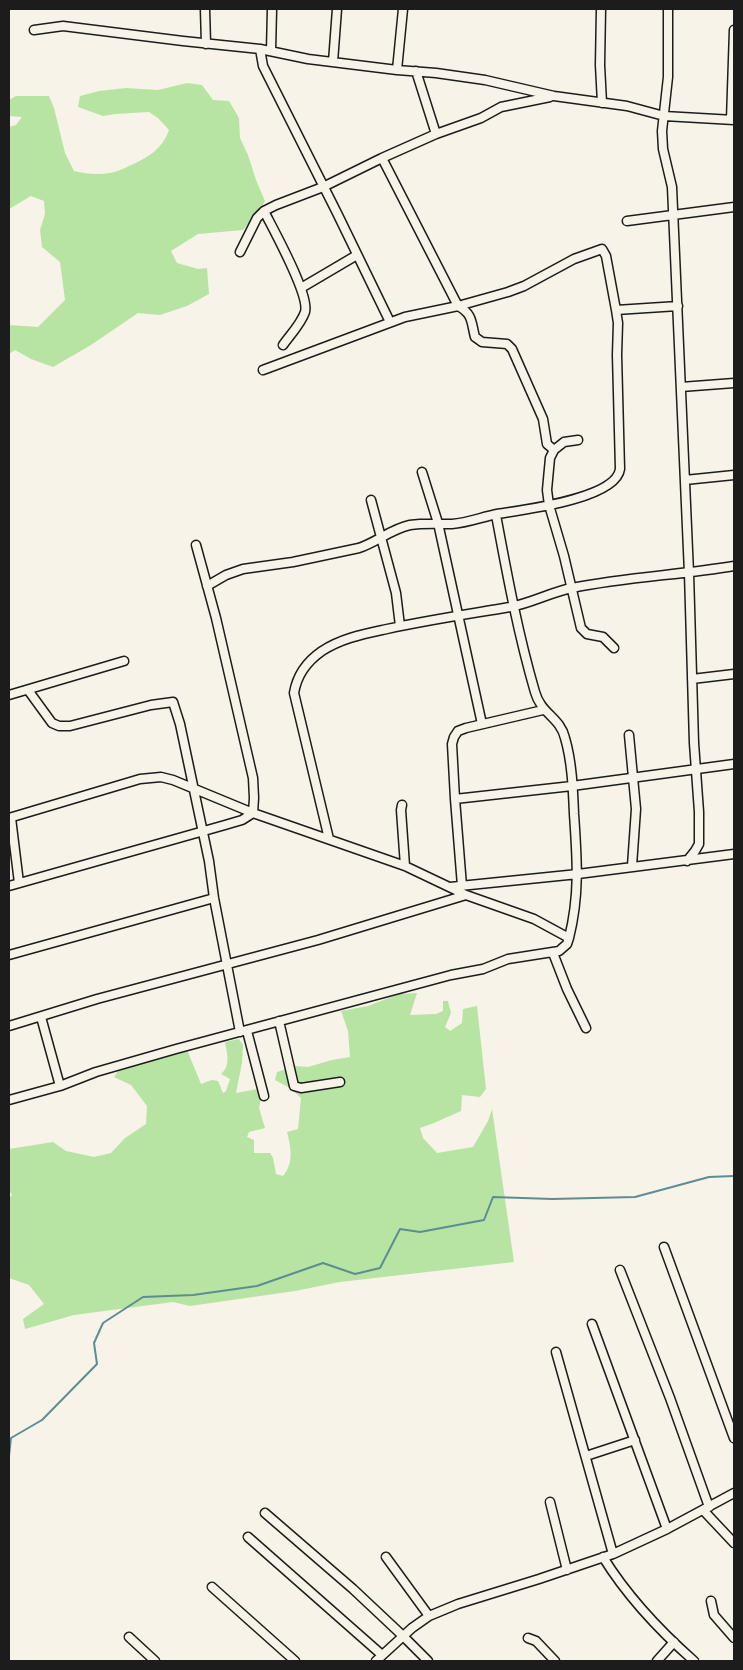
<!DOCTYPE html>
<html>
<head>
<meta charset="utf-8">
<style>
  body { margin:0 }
  #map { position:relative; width:743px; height:1670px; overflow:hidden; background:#f7f3e8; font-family:Mali,sans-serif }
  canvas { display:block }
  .frame { position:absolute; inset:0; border:10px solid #1c1c1c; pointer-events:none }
</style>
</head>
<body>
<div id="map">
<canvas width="743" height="1670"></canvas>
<div class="frame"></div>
</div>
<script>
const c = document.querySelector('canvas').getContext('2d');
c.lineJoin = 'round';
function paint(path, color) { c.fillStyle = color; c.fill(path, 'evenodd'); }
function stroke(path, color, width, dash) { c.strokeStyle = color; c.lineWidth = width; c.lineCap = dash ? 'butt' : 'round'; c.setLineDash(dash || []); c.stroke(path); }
paint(new Path2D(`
  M187 83 202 85 213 100 229 101 239 118 240 138 248 155 256 180 265 201 261 208 243 230 198 234 171 251 177 263 198 269 207 268 209 294 187 306 160 315 138 313 91 345 53 367 31 359 15 350 9 354V325L38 327 65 300 60 262 42 247 40 230 45 214 44 201 31 196 9 209V127L16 125 22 117 9 116V100L16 96H49L54 108 65 153 74 171C86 174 98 175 110 173 116 172 123 169 129 166 147 158 162 150 169 130L158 118 149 112 115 114 103 116 78 107 80 96 99 91 126 88 158 90Z
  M417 993 410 1015 436 1014 443 1011V1001H448L451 1013 445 1027 450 1031 462 1023 463 1009 477 1006 486 1089 480 1097 462 1095 461 1111 434 1123 420 1128 423 1138 437 1153 473 1147 488 1121 492 1109 514 1262 340 1282 295 1291 190 1306 173 1302 74 1315 25 1329 23 1319 44 1304 29 1285 9 1278V1198L12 1195 9 1190V1149L53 1142 66 1151 94 1157 111 1153 125 1138 146 1124 147 1106 131 1085 114 1077 118 1071 187 1050 201 1084 212 1080 218 1081 223 1093 226 1091 230 1079 221 1074C231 1066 227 1053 225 1042L239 1039 243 1045 242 1063 236 1093 258 1089 261 1099 259 1108 265 1128 249 1132 247 1137 254 1140V1153H270L273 1158 276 1174 283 1176C294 1163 291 1148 287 1132L298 1129 301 1098 290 1088 275 1080 277 1072 296 1066 308 1067 332 1060 350 1057 348 1031 341 1011 368 1006 399 994Z`), '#b7e4a3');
stroke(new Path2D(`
  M9 1456 11 1438 42 1420 97 1364 94 1343 103 1323 143 1297 193 1295 257 1286 323 1263 355 1274 380 1268 400 1229 420 1232 484 1220 493 1197 552 1199 635 1197 709 1177 734 1176`), '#5d8d93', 2);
const minor = new Path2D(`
  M205 9 206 44
  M601 9 600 65 602 103
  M668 9V77L662 131 663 149 672 187 689 573 694 743 699 812V844L695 851 687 861
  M34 30 63 26 183 41 260 49 308 59 397 70 436 73 485 80 554 96 627 106 664 116 734 120
  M260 49 263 66 337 213 390 322
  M271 51 272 9
  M333 62 337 9
  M397 70 403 9
  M416 71 436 134
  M731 120 734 30
  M382 158 458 306C473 314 471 322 475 337L482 342 507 344 512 349 543 419 547 444 554 450
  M264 211C273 229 310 295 305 312 301 324 290 335 283 345
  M627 221 734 207
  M240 252 257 218 264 211 276 205 323 187 382 158 436 134 481 118 501 107 550 97
  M301 288 357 255
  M263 370 405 317 458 306 508 292 524 286 574 259 602 249 606 256 616 310
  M681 387 734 383
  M578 440 564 442 554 450 550 458 547 490 549 505 564 556 581 628 587 634 603 637 614 648
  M422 472 438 523 482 724
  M685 480 734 475
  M371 500 396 593 400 626
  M496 515C507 574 518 634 535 692 541 714 560 717 565 738 572 762 573 789 574 814 577 858 580 894 569 938
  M207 586 226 575 243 569 293 562 359 548C377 542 391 529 410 525 424 523 438 524 452 524 467 523 482 517 497 514 522 510 616 499 620 469L617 355 618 323 616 310 678 306
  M692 679 734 674
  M28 690 52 723 59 726H70L151 705 173 702 180 724 209 861 214 898 240 1032
  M9 695 124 661
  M629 735 636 809 632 866
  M455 799 572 786 734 764
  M402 805 401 810 405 866
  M9 818 140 779 161 777 173 780 253 813 405 866 466 895 534 919 569 938 567 944 559 951 508 959 483 969 451 975 176 1049 96 1072 60 1086 9 1100
  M11 818 19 883
  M329 839 294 693C297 675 306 662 322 651 342 638 364 634 387 629 428 620 469 614 510 607 532 603 551 592 572 588 626 577 680 575 734 566
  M9 886 225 825 242 820 253 813 254 798 253 778 216 618 196 545
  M462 886 455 799 452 744 454 737 458 731 466 728 543 710
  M450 887 578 874 734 854
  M553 953 567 989 586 1028
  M9 955 214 898
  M41 1017 60 1086
  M279 1021 294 1086 301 1088 340 1082
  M9 1026 97 999 318 940 466 895
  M247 1031 264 1096
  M664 1247 734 1438
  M620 1270 670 1398 709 1507
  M592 1324 667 1529
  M556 1352 613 1554
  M586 1456 635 1440
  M550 1502 567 1570
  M703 1510 734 1543
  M265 1513 353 1589 403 1636 428 1661
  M248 1537 382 1655
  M386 1557 429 1616
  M603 1557C627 1596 660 1631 694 1661
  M212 1587 295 1661
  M711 1601 714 1615 734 1638
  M129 1637 155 1661
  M528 1638 536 1641 555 1661
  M376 1661 412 1628 429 1616 458 1604 539 1579 613 1554 667 1529 734 1493
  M657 1661 674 1642`);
stroke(minor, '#1c1c1c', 11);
stroke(minor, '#f7f3e8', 8);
</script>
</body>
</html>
